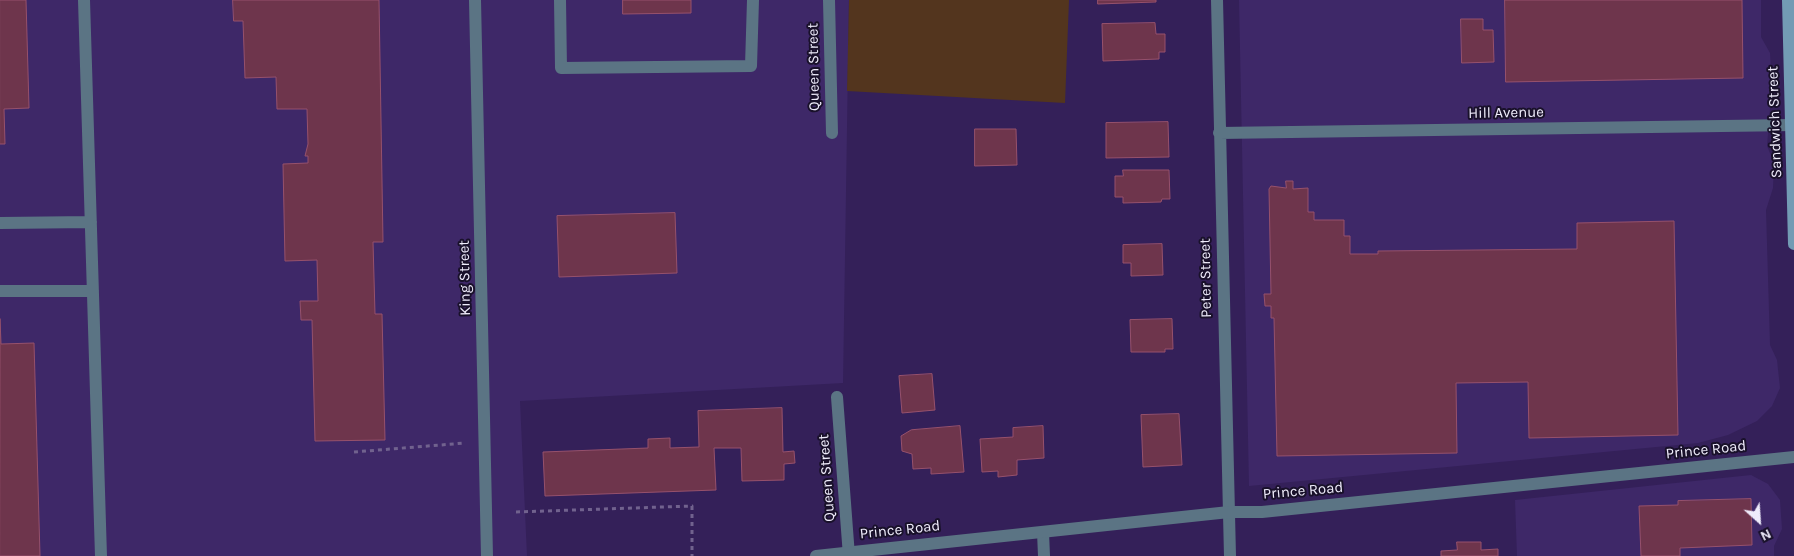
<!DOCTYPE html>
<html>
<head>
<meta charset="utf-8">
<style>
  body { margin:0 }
  #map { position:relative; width:1794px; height:556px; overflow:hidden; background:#342059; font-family:Karla,sans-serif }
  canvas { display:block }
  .north { position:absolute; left:1734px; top:496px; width:50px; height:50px; -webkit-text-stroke:4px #19112a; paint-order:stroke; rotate:154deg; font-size:14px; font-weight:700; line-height:20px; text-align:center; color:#efecfb }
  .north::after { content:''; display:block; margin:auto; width:18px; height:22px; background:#efecfb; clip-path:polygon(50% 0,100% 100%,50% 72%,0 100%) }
</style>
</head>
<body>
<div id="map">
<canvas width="1794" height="556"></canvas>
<div class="north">N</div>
</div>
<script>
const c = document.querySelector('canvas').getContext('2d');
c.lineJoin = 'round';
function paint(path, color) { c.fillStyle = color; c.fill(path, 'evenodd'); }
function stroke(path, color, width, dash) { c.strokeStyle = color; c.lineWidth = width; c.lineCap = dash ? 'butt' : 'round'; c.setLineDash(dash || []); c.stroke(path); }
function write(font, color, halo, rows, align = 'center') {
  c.font = font + ' Karla,sans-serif'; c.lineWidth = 4; c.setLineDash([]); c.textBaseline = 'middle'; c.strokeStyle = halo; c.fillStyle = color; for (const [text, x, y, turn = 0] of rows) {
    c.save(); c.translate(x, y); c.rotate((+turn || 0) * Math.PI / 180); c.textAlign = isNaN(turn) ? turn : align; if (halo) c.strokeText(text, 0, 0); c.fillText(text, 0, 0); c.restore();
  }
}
paint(new Path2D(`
  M0 0H849L843 383 520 401 527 556H0Z
  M1239 0H1761V37L1770 53 1772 84 1767 146 1774 163 1773 188 1766 210 1770 345 1777 360 1780 388 1772 406 1757 421 1728 435 1698 443 1249 486Z
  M1751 475 1768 484 1780 500 1782 529 1774 546V556H1517L1515 500Z`), '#3e2868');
paint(new Path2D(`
  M849 0H1069L1065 103 847 91Z`), '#53351e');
const building = new Path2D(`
  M0 0H26L29 108 4 109 5 144H0Z
  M233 0H379L383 242H373L375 314H382L385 440 315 441 312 320H301L300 301H318L317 260 285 261 283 164 308 163V156H305L308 144 307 109H277L276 77 245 78 243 21H234Z
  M623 0H691V13L623 14Z
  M1098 0H1156V2L1098 4Z
  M1505 0H1742L1743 78 1506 82Z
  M1461 19H1483V30H1493L1494 62 1462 63Z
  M1155 23 1156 34H1165V52H1159V59L1103 61 1102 24Z
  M1168 122 1169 157 1106 158V123Z
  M975 129H1016L1017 165 975 166Z
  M1123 170H1169L1170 199H1162L1161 202 1123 203V197H1115V176H1123Z
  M1286 181H1293V189L1308 188V212H1314V220H1344V236H1350V254H1378V251L1577 249V223L1674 221 1678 435 1529 438 1528 382 1456 383 1457 453 1277 456 1274 318H1271V306H1265L1264 294H1271L1269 189 1271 186 1286 188Z
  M675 213 677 273 559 277 557 216Z
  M1162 244 1163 275 1131 276V263H1123V245Z
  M0 319 1 344 34 343 40 556H0Z
  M1172 319 1173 349H1165V352H1131L1130 320Z
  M932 374 935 410 902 413 899 376Z
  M782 408 783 452 794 451 795 463 784 464V480L742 481 741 448H714L716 490 545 496 543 452 648 448V439L670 438V448L699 447 698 411Z
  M1179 414 1182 465 1143 467 1141 415Z
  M960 426 964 472 931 474V468L913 469 912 454 902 451 901 436 911 430Z
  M1043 426 1044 458 1017 460V475L998 477V471L982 472 980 439 1013 437V428Z
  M1751 499 1752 545 1680 548V556H1641L1639 506 1678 505V501Z
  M1457 542H1481V550L1498 549V556H1441V551L1457 550Z`);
paint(building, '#6e354c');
stroke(building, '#96516c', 1);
stroke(new Path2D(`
  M354 452 465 443
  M516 512 692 506V556`), '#71628e', 3, [4, 4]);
stroke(new Path2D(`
  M84 0 101 556
  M560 0 561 68 751 66 753 0
  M0 223 91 222
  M0 291H93
  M1043 532 1044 556`), '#5b7484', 12);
stroke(new Path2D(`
  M475 0 487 556
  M829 0 832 133
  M1217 0 1230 556
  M1219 133 1794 125
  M837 397 849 556`), '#5b7484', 12);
stroke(new Path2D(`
  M816 556 1229 512H1262L1794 457`), '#5b7484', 12);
stroke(new Path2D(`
  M1788 0 1794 244`), '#739bb4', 12);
write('15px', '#efecfb', '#19112a', [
  ["Queen Street",814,67,-91],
  ["Hill Avenue",1506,113,-1],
  ["Sandwich Street",1775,122,-92],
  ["King Street",465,278,-91],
  ["Peter Street",1206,278,-91],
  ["Prince Road",1706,450,-6],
  ["Queen Street",827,478,-94],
  ["Prince Road",1303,491,-5],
  ["Prince Road",900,530,-6]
]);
</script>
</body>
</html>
